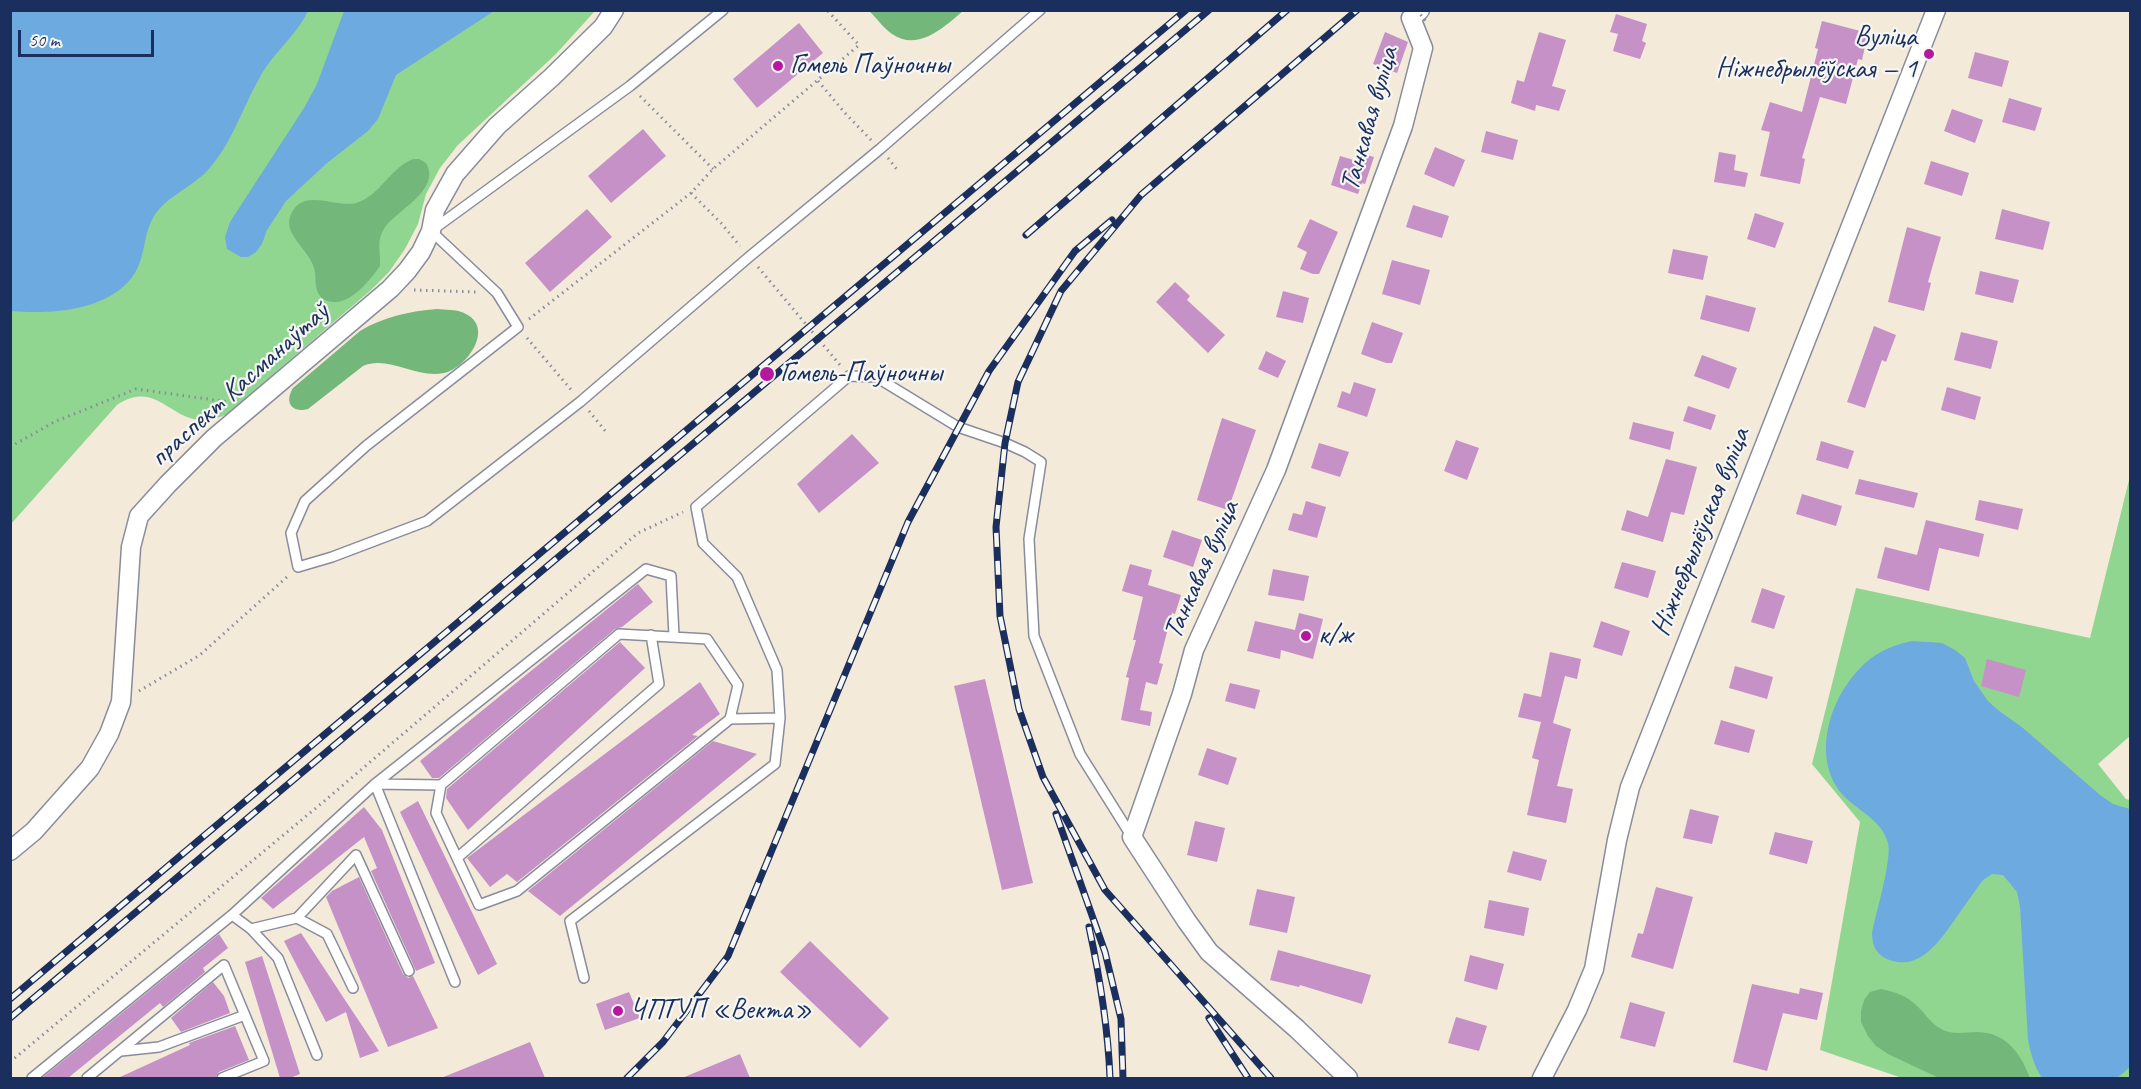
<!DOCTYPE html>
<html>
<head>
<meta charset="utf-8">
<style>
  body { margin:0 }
  #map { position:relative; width:2141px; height:1089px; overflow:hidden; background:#f4eada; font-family:Caveat,sans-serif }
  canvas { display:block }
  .frame { position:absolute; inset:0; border:12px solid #1b2f5e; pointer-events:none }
  .scale { position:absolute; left:18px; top:30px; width:136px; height:27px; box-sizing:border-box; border:3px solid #1b2f5e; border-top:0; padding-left:8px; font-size:18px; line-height:21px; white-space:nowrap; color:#1b2f5e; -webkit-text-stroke:4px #f6f6f2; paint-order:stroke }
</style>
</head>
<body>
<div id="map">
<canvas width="2141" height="1089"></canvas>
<div class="frame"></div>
<div class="scale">50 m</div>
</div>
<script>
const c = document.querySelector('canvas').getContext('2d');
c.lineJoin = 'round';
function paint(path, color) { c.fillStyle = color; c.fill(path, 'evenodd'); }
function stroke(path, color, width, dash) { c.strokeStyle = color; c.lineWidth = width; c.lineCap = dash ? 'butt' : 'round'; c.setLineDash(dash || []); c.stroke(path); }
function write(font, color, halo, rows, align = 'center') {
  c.font = font + ' Caveat,sans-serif'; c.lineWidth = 4.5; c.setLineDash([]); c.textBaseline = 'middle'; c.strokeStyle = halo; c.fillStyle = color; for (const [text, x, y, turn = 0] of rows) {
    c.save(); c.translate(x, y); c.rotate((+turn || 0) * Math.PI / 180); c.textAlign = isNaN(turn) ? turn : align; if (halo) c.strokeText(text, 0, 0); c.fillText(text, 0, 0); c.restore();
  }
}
paint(new Path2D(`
  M11 11H595L556 54 458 145 440 168 426 194 418 224 405 249 389 272 371 290 227 414C174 440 164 374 117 405L11 524Z
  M2130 476V736L2098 764 2126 799 2130 800V1078H1902L1820 1050 1860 822 1812 764 1856 588 2090 638Z`), '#91d690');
paint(new Path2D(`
  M869 11H963C944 27 918 52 892 34 883 28 877 18 869 11Z
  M413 159H419L426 163C442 190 395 211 384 229 376 241 381 253 380 266 371 279 353 302 335 302 331 302 325 301 322 298 313 290 317 277 314 268 309 249 280 233 292 212 305 188 336 208 356 203 380 196 390 168 413 159Z
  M437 309C445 310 456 309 464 313 496 327 467 368 444 373 416 379 389 355 363 366L308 409C292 413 284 403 293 388L360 331C383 317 410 311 437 309Z
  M1881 989C1895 992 1908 996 1918 1007 1925 1013 1930 1022 1938 1027 1951 1036 1963 1032 1978 1032 2007 1033 2021 1054 2030 1078H1939L1888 1054 1876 1046 1868 1036 1861 1022V1011L1864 1000 1870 992Z`), '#74b77a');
paint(new Path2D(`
  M10 11H308C296 36 273 53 260 77 242 108 232 145 206 172 190 188 166 197 154 216 140 240 148 265 124 286 95 312 47 314 11 311Z
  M344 11H494L396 75 378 119 368 131 327 163 286 201 267 230 262 244 256 252 248 257H241L227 249 225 237 230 222 304 108 317 84Z
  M1912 641 1942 643 1955 650 1965 658 1974 681 1988 701 1998 710 2023 728 2100 795 2113 804 2130 809V1067L2117 1078H2042C2034 1066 2031 1054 2028 1040L2020 907 2017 892 2003 875 1992 874 1983 880C1974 892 1965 905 1956 918 1940 940 1920 973 1887 959 1876 954 1872 945 1872 933 1876 912 1892 861 1888 843 1881 816 1850 809 1836 786 1812 745 1835 687 1870 659 1883 649 1897 644 1912 641Z`), '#6daadf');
paint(new Path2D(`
  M1616 14 1647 24 1642 41 1646 43 1640 59 1613 51 1618 34 1610 32Z
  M1822 21 1868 33 1862 60 1858 59 1846 104 1820 97 1802 158 1805 159 1800 184 1760 176 1770 132 1761 130 1770 102 1802 112 1818 49 1815 48Z
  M799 23 823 53 757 108 733 79Z
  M1385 32 1408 42 1397 73 1373 64Z
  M1539 32 1566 40 1552 86 1566 90 1559 111 1536 105 1535 111 1511 103 1517 80 1524 82Z
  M1975 52 2009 61 2002 87 1968 78Z
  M2009 98 2042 108 2035 131 2002 122Z
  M1952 109 1983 120 1975 143 1944 131Z
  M643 129 666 156 611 203 588 176Z
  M1486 131 1518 140 1513 160 1481 152Z
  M1435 147 1465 160 1454 187 1424 174Z
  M1719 152 1736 155 1734 170 1748 173 1745 187 1714 182Z
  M1359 153 1374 157 1365 184 1362 183 1358 194 1331 185 1340 156 1357 161Z
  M1931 161 1969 173 1962 196 1924 184Z
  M1413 205 1449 216 1442 238 1406 227Z
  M587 209 612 237 550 292 525 263Z
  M2002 209 2050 222 2043 250 1995 239Z
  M1755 213 1784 223 1775 248 1747 239Z
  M1310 219 1338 232 1319 274H1313L1300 269 1307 252 1297 247Z
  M1907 227 1941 237 1928 282 1931 283 1924 311 1888 302Z
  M1673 249 1708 256 1703 280 1668 273Z
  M1392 260 1430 270 1420 305 1382 294Z
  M1980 271 2019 280 2013 303 1975 294Z
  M1175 282 1190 296 1187 300 1225 335 1208 353 1156 302Z
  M1283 291 1309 298 1303 323 1276 317Z
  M1706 295 1756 308 1749 332 1700 319Z
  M1372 322 1403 333 1392 363H1386L1361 354Z
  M1874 326 1896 335 1886 362 1882 360 1865 408 1847 402Z
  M1961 332 1998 341 1991 369 1954 360Z
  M1266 351 1286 361 1278 378 1258 369Z
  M1702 355 1737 368 1729 389 1694 376Z
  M1354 382 1376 389 1367 417 1337 407 1342 391 1350 394Z
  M1947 387 1981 397 1975 420 1941 410Z
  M1688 406 1716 415 1711 430 1683 421Z
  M1222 418 1256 430 1228 510 1197 500Z
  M1633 422 1674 432 1670 450 1629 439Z
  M852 434 879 463 819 513 797 484Z
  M1456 440 1479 448 1467 480 1444 471Z
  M1821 441 1854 451 1848 469 1816 460Z
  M1319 443 1349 452 1340 477 1311 468Z
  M1666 459 1697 467 1684 515 1671 512 1663 542 1621 530 1627 510 1648 517Z
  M1859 479 1918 493 1914 508 1855 494Z
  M1802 494 1842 506 1836 526 1796 514Z
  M1979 500 2023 509 2018 530 1975 520Z
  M1306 501 1326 507 1317 538 1288 530 1293 513 1302 515Z
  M1926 520 1984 534 1979 557 1939 548 1929 591 1877 578 1885 547 1917 555Z
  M1172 530 1202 540 1193 567 1163 557Z
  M1622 562 1656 571 1648 598 1614 588Z
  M1130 564 1152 570 1148 585 1181 595 1175 614 1172 613 1159 663 1163 664 1157 685 1146 682 1140 710 1152 712 1150 726 1121 720 1129 678 1126 677 1136 640H1133L1143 597 1122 591Z
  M1273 569 1309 576 1304 601 1268 595Z
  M638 584 653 602 622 627 615 629 439 778H432L420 761Z
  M1762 588 1785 596 1774 629 1751 622Z
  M1299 613 1323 619 1313 659 1281 650 1280 659 1247 651 1255 621 1295 630Z
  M1601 621 1630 631 1622 656 1593 647Z
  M620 642 645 668 468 830 446 798 447 789Z
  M1550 652 1581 659 1577 679 1565 676 1553 723 1571 729 1557 786 1573 789 1566 823 1527 815 1539 760 1532 758 1541 722 1518 717 1524 693 1541 697Z
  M1987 659 2026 670 2019 697 1981 686Z
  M1735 666 1773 677 1767 699 1729 688Z
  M985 679 1033 883 1002 890 954 686Z
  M700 682 720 714 692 735 698 736 517 882 507 874 490 887 467 858Z
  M1230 683 1260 690 1255 709 1225 701Z
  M1721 720 1755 730 1749 753 1714 744Z
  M713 741 757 754 560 916 528 891Z
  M1207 748 1237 758 1228 785 1198 775Z
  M418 801 497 964 478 975 400 812Z
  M364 807 382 830 435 963 416 971 371 871 377 868 364 837 273 909 261 898Z
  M1690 809 1719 816 1712 844 1683 838Z
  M1195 821 1225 828 1217 862 1187 855Z
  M1775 832 1813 841 1807 864 1769 854Z
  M1513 851 1547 860 1541 881 1507 872Z
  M359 877 403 974 408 978 413 976 438 1028 388 1047 326 897 332 891Z
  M1656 887 1693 897 1673 969 1631 957 1638 933 1643 934Z
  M1257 889 1295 897 1287 933 1249 925Z
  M1489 900 1529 908 1524 936 1484 928Z
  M301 933 347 1003 379 1051 360 1058 346 1012 326 1022 284 941Z
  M219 934 228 948 203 968 205 972 163 1007 160 1003 68 1078H42Z
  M810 941 889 1018 860 1048 780 972Z
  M1278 950 1371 975 1362 1004 1300 985 1299 987 1270 980Z
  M1470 955 1504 964 1497 990 1464 981Z
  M262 956 300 1074 290 1078H280L245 962Z
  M213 982 224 996 230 1013 181 1032 171 1018Z
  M1752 984 1799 994 1800 988 1823 993 1817 1020 1783 1013 1767 1071 1733 1062Z
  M629 992 640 1018 605 1030 596 1004Z
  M1630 1002 1665 1012 1655 1047 1620 1038Z
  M1456 1017 1487 1026 1479 1051 1448 1043Z
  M235 1026 249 1060 219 1072 215 1078H118L190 1045 189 1043Z
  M530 1042 545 1078H441Z
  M740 1054 750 1078H682Z`), '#c591c6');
const lane = new Path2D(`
  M723 10 630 86 431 231 497 293 518 327 366 446 305 501 291 533 298 567 332 557 427 521 580 402 749 257 880 149 1040 10
  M375 784 441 785 619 634 707 639 738 685 730 719
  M375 784 455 982
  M441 785 436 813 479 905 517 891 730 719 780 718
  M457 858 659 684 651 635
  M232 915 251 929 278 958 317 1055
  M297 918 327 934 353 988
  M251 929 297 918 356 855 409 971
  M584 978 570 921 775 764 780 718 777 670 737 577 703 543 696 507 849 376 876 377 958 427 1005 443 1025 452 1041 462 1029 539 1034 636 1080 754 1132 837
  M121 1051 159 1047 245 1015
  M32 1078 232 915 375 784 646 569 671 576 674 636
  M87 1078 224 965 264 1061 222 1078`);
const street = new Path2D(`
  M10 851 34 831 90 768 109 734 121 702 131 547 139 516 168 484 214 438 390 289 407 271 421 252 431 231 435 210 455 174 497 126 552 77 603 27 614 10
  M1348 1078 1297 1029 1209 952 1186 920 1132 837 1182 694 1194 650 1276 470 1403 126 1423 48 1411 18 1420 10
  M1542 1078 1577 1010 1594 969 1617 840 1630 787 1936 10`);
stroke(lane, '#888c9c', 12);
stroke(street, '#888c9c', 21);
stroke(new Path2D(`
  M818 81 845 113 871 140
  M640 96 713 169
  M888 158 898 171
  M691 193 721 223 740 246
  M758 267 840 365
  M414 290 477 292
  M529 319 691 193 713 169 859 45 827 10
  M527 338 573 392
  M589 411 607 433
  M10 447 54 422 136 389 229 402
  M139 691 200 655 288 576
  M10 1062 328 798 638 533 683 512`), '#888c9c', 3, [1.5, 4.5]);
stroke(lane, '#fff', 9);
stroke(street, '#fff', 18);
const rail = new Path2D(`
  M1026 235 1287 10
  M1056 814 1105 952 1121 1019 1123 1078
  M1089 927C1100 978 1108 1027 1110 1078
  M10 999 1186 10
  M10 1018 1209 10
  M1209 1018 1248 1078
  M627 1078 663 1042 728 956 908 522 989 371 1075 251 1112 220
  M1271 1078 1105 890 1043 777 1019 709 1000 616 996 527 1005 443 1018 382 1061 291 1141 195 1357 10`);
stroke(rail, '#1b2f5e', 7);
stroke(rail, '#f6f6f2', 4.5, [14]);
stroke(new Path2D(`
  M1417 10 1428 24`), '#888c9c', 3, [1.5, 4.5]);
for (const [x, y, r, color] of [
  [1929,54,6,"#b5179e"],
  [778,66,6,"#b5179e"],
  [767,374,8,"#b5179e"],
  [1306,636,6,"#b5179e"],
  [618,1011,6,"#b5179e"]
]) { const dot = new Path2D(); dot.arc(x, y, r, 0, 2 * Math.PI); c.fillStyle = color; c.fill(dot); stroke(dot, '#f6f6f2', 2); }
write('28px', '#1b2f5e', '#f6f6f2', [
  ["Вуліца",1917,38,"right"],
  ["Ніжнебрылёўская — 1",1917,70,"right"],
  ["Гомель Паўночны",790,66],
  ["Гомель-Паўночны",780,374],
  ["к/ж",1318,636],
  ["ЧПТУП «Векта»",630,1011]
], 'left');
write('28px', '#1b2f5e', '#f6f6f2', [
  ["Танкавая вуліца",1370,119,-74],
  ["праспект Касманаўтаў",240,385,-42],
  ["Ніжнебрылёўская вуліца",1701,532,-68],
  ["Танкавая вуліца",1202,570,-66]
]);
</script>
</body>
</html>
